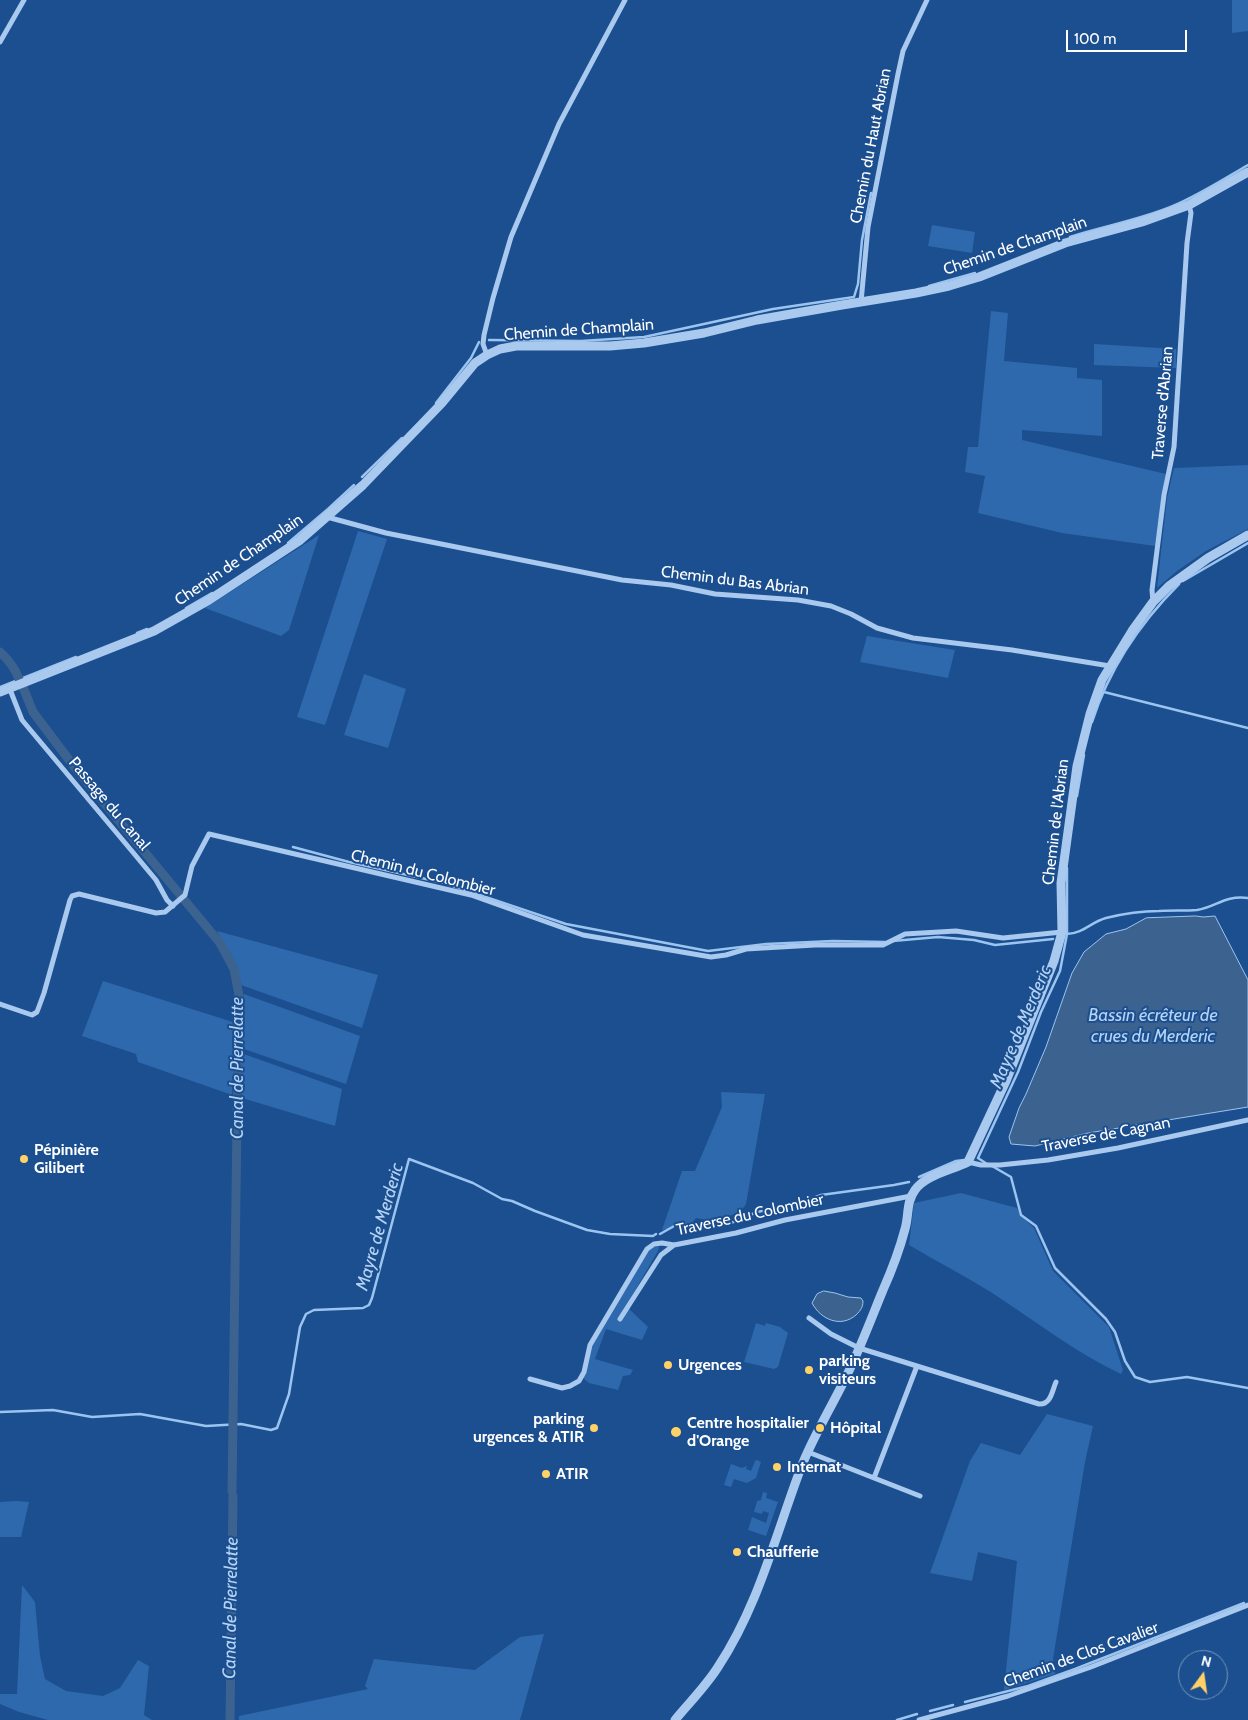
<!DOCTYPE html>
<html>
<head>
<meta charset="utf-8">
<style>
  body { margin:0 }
  #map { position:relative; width:1248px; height:1720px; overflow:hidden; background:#1b4f8f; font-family:Cabin,sans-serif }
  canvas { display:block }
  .north { position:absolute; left:1178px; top:1650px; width:50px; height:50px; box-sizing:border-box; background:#1b4f8f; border:1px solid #7695bc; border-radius:50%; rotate:14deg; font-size:14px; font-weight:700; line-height:20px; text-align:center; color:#fff }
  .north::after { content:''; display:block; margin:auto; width:18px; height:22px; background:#ffd166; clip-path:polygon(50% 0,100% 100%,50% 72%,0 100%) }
  .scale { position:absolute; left:1066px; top:30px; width:121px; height:22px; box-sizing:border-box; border:2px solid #fff; border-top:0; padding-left:6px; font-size:15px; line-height:18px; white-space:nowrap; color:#fff; -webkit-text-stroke:4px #1b4f8f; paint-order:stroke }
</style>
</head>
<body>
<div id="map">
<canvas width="1248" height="1720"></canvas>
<div class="north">N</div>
<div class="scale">100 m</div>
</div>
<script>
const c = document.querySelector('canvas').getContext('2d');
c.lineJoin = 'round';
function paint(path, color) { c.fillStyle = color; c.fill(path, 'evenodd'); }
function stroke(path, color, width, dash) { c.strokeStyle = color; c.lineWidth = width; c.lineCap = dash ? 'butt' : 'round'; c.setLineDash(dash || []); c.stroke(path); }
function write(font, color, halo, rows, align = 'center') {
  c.font = font + ' Cabin,sans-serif'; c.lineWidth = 4; c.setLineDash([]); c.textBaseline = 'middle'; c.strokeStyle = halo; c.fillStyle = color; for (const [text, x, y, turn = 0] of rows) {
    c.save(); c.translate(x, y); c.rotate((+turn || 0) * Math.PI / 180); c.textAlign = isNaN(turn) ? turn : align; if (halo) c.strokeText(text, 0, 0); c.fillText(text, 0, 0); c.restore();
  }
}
paint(new Path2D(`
  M1232 0H1248V31L1232 33Z
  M932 225 975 232 972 253 928 246Z
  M991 311 1008 313 1004 361 1077 368V378L1102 380V436L1022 430V440L1166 474 1155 546 1062 533 978 513 985 476 965 472 968 447H978Z
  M1094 344 1176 349V368L1094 365Z
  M1248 465V529L1206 551 1177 571 1157 588 1167 498 1174 468Z
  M358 531 387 539 325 725 297 717Z
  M319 535 289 630 281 636 205 608Z
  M867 636 955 650 948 678 860 662Z
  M364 674 406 689 388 748 344 735Z
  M217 931 378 975 362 1028 241 985 236 966Z
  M103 981 236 1023 232 1095 138 1062 136 1054 82 1036Z
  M244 994 360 1036 346 1084 238 1047Z
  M241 1053 342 1089 335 1126 242 1098Z
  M721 1092 765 1094 746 1204C741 1213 724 1219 713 1220 708 1220 701 1219 696 1218L692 1223 676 1224 667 1229 662 1230 682 1171H695L722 1107Z
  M961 1193 1017 1208 1021 1216 1034 1228 1053 1271 1109 1327 1123 1370 1121 1374C1074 1352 1033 1319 989 1291 963 1275 936 1261 909 1245L914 1203Z
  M657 1245 659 1247 658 1251 626 1306 648 1327 642 1340 606 1329 595 1359 633 1370 630 1375 623 1376 618 1390 589 1383 583 1378 591 1346 648 1250Z
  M756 1323 765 1326 766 1323 780 1327 788 1333 778 1367 774 1369 744 1362Z
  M1047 1414 1093 1426 1085 1462 1053 1659 1055 1674 1004 1690 1017 1561 978 1552 972 1581 930 1573 970 1461 981 1443 1020 1455Z
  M757 1460 761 1462 756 1478 747 1483 734 1479 731 1487 724 1485 731 1464 742 1468 747 1466 746 1469 751 1471 755 1461Z
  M763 1492 767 1493 766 1498 778 1502 766 1536 748 1530 752 1517 766 1523 769 1513 763 1511 762 1514 754 1512 757 1501 761 1500Z
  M17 1501 29 1502 21 1537H0V1502Z
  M22 1585 35 1602 40 1656 45 1679 66 1691 103 1696 120 1688 138 1660 149 1666 144 1715 152 1720H48L19 1712 0 1704V1694H17Z
  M544 1634 520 1720H239V1716L368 1689 365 1686 374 1659 475 1670 520 1637Z`), '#2e69ad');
const water = new Path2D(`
  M1196 916 1203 917 1215 916 1248 980V1107L1088 1133 1035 1146 1011 1144 1009 1137 1019 1108 1026 1094 1046 1047 1072 973 1084 952 1106 934 1126 929 1146 918Z
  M824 1291 835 1293 848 1297 861 1298 863 1301C863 1307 861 1310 856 1315 841 1328 821 1320 812 1303L817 1294Z`);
paint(water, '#3c6290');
stroke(water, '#9cc4f0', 1);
stroke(new Path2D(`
  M1070 237C1104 226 1140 220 1173 206 1199 195 1224 179 1248 165
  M929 286 975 273
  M489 340 581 341 644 337 773 309 854 297 858 284 862 240 871 193
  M436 403 471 358 479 342
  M362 477 402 438
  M288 543 328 509 354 485
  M1183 581 1248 543
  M186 608 212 593
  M137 633 147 629
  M0 687 76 657
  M1104 692 1248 728
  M1092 722C1109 669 1140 623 1179 584
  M1077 796 1084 755
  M293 847 349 862 444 883 566 924 708 951 766 944 833 941 885 942
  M1067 868V934
  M893 941 938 937 974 940 995 945 1053 939
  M978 1158 1018 1072 1041 1012 1060 971 1067 934C1084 933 1091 922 1106 918 1122 914 1142 911 1159 911 1171 910 1184 911 1197 910 1217 907 1224 895 1248 898
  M978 1158 987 1164
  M992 1166 1011 1177 1021 1215 1036 1226 1055 1268 1106 1319 1115 1332 1125 1361 1135 1377 1150 1382 1187 1377 1248 1388
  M919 1177 956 1161 964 1160
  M660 1234 676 1225 693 1224 710 1226 731 1223 757 1212 798 1204 821 1195 894 1185 909 1182
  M0 1412 53 1410 92 1417 140 1414 206 1426 241 1424 271 1430 277 1428 289 1394 300 1327 306 1314 314 1310 363 1308 369 1305 372 1298 409 1159 473 1183 502 1199 512 1201 535 1211 587 1230 610 1234 653 1236 656 1234
  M965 1702 1028 1686 1075 1669 1244 1603
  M930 1711 953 1705
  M897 1720 917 1714`), '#9cc4f0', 2.5);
stroke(new Path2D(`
  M0 652C9 660 15 668 19 679
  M23 687 33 712 76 769 220 943 234 969 241 1006 238 1047 232 1491
  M230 1720 233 1496`), '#3c6290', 9);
stroke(new Path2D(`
  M0 42 24 0
  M861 302 868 227 898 74 903 51 927 0
  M487 355 483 344 484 335 493 298 511 237 559 124 625 0
  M327 517 386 533 622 580 671 585 715 594 798 600 831 606 851 614 877 628 913 638 1012 650 1110 666
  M1153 602 1152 590 1164 495 1174 447 1187 243 1191 213 1189 205
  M9 687 22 720 131 850 156 880 167 900 173 906
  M0 1004 32 1015 37 1012 44 993 70 900 72 896 79 894 156 913 165 912 185 895 192 866 209 834 471 895 583 935 711 957 726 955 746 949 815 945H883L905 934 956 931 1003 938 1062 932
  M968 1162 981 1165H1000L1048 1160 1118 1148 1248 1120
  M809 1318 831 1334 859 1348 1039 1404C1051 1405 1052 1391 1056 1382
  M620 1319 661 1255 674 1245
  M530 1379 562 1388 570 1386 579 1381 584 1372 590 1345 647 1249 654 1244 662 1243 674 1245 736 1233 785 1220 911 1196
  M808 1452 874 1478 917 1366
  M874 1478 920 1496
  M919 1720 1008 1696 1091 1667 1248 1605`), '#a9c9ee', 5);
stroke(new Path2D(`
  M0 692 154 631 209 600 299 541 363 485 442 403 475 363 487 355 500 349 516 346H610L644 343 704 333 757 320 842 305 916 293 949 286 979 277 1065 243 1142 222 1189 205 1248 172
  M675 1720C689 1703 706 1686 718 1667 759 1605 776 1533 802 1465 814 1435 832 1406 846 1377 860 1349 871 1319 883 1290 891 1272 900 1248 905 1229 909 1216 906 1202 915 1190 925 1175 952 1170 968 1162L1006 1081 1054 961 1062 932 1061 883 1077 766 1090 714 1102 680 1132 631 1153 602 1169 586 1208 558 1248 535`), '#a9c9ee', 9);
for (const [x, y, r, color] of [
  [24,1159,5,"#ffd166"],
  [668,1365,5,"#ffd166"],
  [809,1370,5,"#ffd166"],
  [594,1428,5,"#ffd166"],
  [820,1428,5,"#ffd166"],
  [676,1432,6,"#ffd166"],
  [777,1467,5,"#ffd166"],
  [546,1474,5,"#ffd166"],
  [737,1552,5,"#ffd166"]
]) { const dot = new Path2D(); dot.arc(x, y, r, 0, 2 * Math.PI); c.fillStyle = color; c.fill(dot); stroke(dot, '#1b4f8f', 2); }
write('16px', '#fff', '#1b4f8f', [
  ["Chemin du Haut Abrian",871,146,-79],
  ["Chemin de Champlain",1015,246,-19],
  ["Chemin de Champlain",579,330,-4],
  ["Traverse d'Abrian",1163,403,-85],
  ["Chemin de Champlain",239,560,-34],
  ["Chemin du Bas Abrian",735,581,7],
  ["Passage du Canal",109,804,50],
  ["Chemin de l'Abrian",1056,822,-83],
  ["Chemin du Colombier",423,873,14],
  ["Traverse de Cagnan",1106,1135,-11],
  ["Traverse du Colombier",750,1215,-12],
  ["Chemin de Clos Cavalier",1081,1655,-20]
]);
write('bold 16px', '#fff', '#1b4f8f', [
  ["Pépinière",34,1150],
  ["Gilibert",34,1168],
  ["parking",819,1361],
  ["visiteurs",819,1379],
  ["Urgences",678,1365],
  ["parking",584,1419,"right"],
  ["urgences & ATIR",584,1437,"right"],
  ["Centre hospitalier",687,1423],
  ["d'Orange",687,1441],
  ["Hôpital",830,1428],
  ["Internat",787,1467],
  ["ATIR",556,1474],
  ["Chaufferie",747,1552]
], 'left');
write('italic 18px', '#b5d3f5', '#1b4f8f', [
  ["Bassin écrêteur de",1153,1016],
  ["crues du Merderic",1153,1037],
  ["Mayre de Merderic",1021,1027,-67],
  ["Canal de Pierrelatte",238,1068,-90],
  ["Mayre de Merderic",380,1227,-74],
  ["Canal de Pierrelatte",231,1608,-89]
]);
</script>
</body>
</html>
